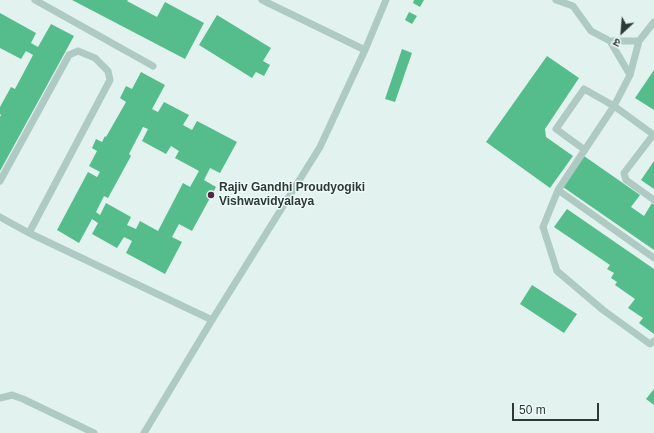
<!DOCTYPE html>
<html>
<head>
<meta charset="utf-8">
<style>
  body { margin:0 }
  #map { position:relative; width:654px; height:433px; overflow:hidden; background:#e2f2ef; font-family:Arial,"Noto Sans Devanagari",sans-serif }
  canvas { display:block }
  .north { position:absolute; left:602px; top:12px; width:40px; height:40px; -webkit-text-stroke:3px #eefaf7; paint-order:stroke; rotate:206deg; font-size:11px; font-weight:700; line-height:16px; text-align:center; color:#2c3934 }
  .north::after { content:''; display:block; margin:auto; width:14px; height:18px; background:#2c3934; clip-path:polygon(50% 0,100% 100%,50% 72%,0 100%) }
  .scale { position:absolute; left:512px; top:403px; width:87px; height:18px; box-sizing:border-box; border:2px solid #2c3934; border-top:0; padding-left:5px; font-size:12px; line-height:14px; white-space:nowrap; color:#2c3934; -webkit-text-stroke:3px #eefaf7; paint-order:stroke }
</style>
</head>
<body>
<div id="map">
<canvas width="654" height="433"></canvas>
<div class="north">उ</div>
<div class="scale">50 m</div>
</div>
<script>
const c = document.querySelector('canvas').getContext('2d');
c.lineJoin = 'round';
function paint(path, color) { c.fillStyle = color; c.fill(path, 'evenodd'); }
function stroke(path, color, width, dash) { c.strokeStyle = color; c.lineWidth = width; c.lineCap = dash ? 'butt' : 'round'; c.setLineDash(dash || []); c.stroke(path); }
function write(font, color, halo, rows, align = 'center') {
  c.font = font + ' Arial,sans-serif'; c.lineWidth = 3; c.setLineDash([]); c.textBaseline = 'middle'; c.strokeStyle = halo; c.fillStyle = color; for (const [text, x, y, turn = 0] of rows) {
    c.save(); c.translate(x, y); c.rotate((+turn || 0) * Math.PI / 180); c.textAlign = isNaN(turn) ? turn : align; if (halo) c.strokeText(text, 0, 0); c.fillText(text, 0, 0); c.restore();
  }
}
paint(new Path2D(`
  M72 0H128L127 1 157 17 165 2 204 23 185 59Z
  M414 0H424L420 7 413 3Z
  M409 12 417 16 412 24 405 20Z
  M0 13 36 33 31 43 38 47 51 24 74 36 0 171V117L1 115 0 114V107L11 87 15 89 33 55 26 51 21 59 0 48Z
  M217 15 271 48 263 61 270 65 264 76 256 72 252 78 199 45Z
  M402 49 412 53 395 102 385 99Z
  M547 56 579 78 545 129 546 137 573 156 550 188 486 142Z
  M654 70V110L635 98Z
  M141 72 165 85 152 109 158 112 164 102 189 115 183 125 192 130 197 121 237 142 220 173 210 168 204 180 216 187 192 231 179 224 172 237 182 242 165 274 126 253 132 241 124 237 117 248 92 234 98 223 92 219 79 243 57 230 88 172 97 177 100 172 89 166 97 151 92 148 96 139 102 142 105 136 106 137 126 102 120 98 126 86 132 89ZM143 127 148 129 142 141 166 154 171 146 179 151 175 158 199 171 190 187 183 183 158 231 140 221 136 229 127 225 131 217 106 203 100 215 96 212 104 196 108 198 131 156 129 154Z
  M584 156 640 195 631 207 644 216 652 203 654 205V250L563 187Z
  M654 161V189L641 180Z
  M567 209 654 269V334L639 323 643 318 628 308 635 299 615 285 617 282 611 278 614 273 607 269 610 265 554 227Z
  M532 285 577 314 564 333 520 304Z
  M654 389V405L646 399Z`), '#55bd8b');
stroke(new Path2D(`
  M35 0 153 66
  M262 0 365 50
  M556 0 573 6 591 31 610 41 630 75
  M654 22 639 41 630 75 614 106 558 190 543 227 557 271 603 310 650 344 654 341
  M610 41H639
  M653 135 624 173 626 180 654 200
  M585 150 556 129 584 89 614 106 654 135
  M0 181 69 55 78 51 95 58 108 71 110 80 29 233
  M558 190 654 258
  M0 217 29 233 212 320
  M0 398 12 395 23 399 94 433
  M144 433 212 320 320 147 365 50 386 0`), '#aecac2', 7);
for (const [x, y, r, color] of [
  [211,195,4,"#572446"]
]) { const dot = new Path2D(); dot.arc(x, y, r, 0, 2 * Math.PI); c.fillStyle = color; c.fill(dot); stroke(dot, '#eefaf7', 1.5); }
write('bold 12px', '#2c3934', '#eefaf7', [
  ["Rajiv Gandhi Proudyogiki",219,188],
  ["Vishwavidyalaya",219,202]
], 'left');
</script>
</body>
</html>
